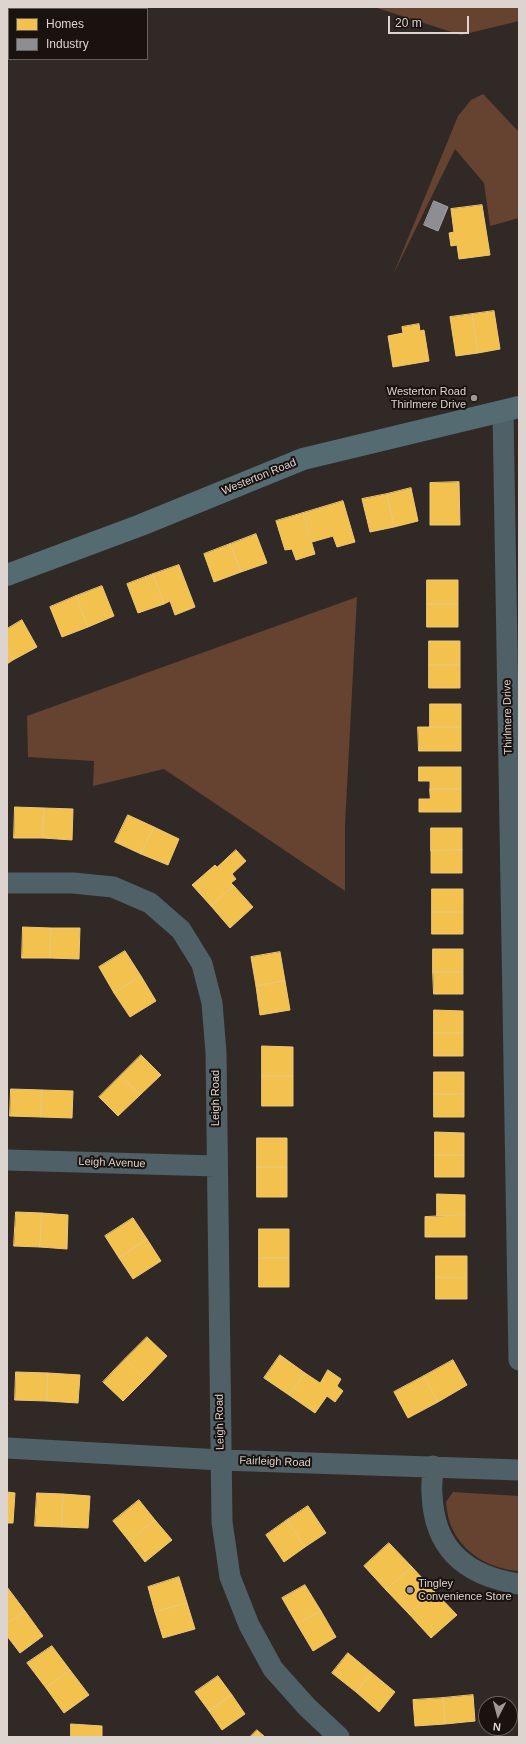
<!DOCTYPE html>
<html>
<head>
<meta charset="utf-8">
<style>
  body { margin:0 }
  #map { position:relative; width:526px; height:1744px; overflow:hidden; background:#312926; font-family:Helvetica,sans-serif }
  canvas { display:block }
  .frame { position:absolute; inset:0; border:8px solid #ddd4cf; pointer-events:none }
  .legend { position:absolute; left:8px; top:8px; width:140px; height:52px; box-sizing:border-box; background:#19120f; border:1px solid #67605c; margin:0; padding:5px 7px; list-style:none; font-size:12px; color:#ddd4cf }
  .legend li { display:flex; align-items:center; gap:8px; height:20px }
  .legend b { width:20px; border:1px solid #67605c }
  .north { position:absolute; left:478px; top:1696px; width:40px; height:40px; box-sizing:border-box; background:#19120f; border:1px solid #67605c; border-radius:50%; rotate:186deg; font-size:11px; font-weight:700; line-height:16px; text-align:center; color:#ddd4cf }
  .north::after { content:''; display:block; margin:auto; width:14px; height:18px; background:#a19894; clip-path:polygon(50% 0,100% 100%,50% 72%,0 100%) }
  .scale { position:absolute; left:388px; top:16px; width:81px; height:18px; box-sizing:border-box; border:2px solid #ddd4cf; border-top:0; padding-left:5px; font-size:12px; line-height:14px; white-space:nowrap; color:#ddd4cf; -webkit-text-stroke:3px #19120f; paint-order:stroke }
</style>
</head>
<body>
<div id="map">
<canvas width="526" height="1744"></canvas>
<div class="frame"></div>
<ul class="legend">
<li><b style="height:11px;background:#f2c14e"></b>Homes</li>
<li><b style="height:11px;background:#8d8d92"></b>Industry</li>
</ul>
<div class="north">N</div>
<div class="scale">20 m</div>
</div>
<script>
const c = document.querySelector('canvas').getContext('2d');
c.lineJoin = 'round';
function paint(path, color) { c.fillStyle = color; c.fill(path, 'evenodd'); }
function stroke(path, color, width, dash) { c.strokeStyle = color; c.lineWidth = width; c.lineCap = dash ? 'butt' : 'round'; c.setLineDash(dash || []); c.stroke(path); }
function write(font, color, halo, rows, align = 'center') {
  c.font = font + ' Helvetica,sans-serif'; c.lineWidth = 4; c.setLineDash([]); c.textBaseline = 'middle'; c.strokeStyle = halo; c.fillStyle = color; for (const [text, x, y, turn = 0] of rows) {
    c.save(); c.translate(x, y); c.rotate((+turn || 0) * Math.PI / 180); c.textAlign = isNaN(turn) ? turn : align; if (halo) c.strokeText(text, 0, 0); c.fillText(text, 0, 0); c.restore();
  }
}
paint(new Path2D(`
  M374 7H519V21L461 35Z
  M483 94 519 132V218L490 226 484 183 455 149 393 275 458 116 471 100Z
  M357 597 345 825V891L164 769 93 786 94 761 28 757 27 716Z
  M453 1492 519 1496V1571C490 1569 463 1554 451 1526 448 1519 447 1510 446 1502Z`), '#664230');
const homes = new Path2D(`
  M482 205 490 255 459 259 457 245 451 246 449 233 454 232 451 209Z
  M494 311 500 349 478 353 472 314Z
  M472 314 478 353 456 356 450 317Z
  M419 324 420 331 424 330 429 361 393 367 388 336 403 333 402 327Z
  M459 482 460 525H430V483Z
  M411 488 418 521 394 527 387 494Z
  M387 494 394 527 370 532 362 499Z
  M343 501 355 542 337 547 333 536 312 542 303 513Z
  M303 513 315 554 296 560 292 549 285 550 276 521Z
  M256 534 267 563 241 572 230 544Z
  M230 544 241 572 214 582 204 554Z
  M179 565 195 607 175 615 170 601 164 604 153 574Z
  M153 574 164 604 138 613 127 584Z
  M427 580H458V604H427Z
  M102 586 114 616 88 627 76 596Z
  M76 596 88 627 62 637 50 607Z
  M427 604H458V627H427Z
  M22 620 37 647 13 660 7 649V629Z
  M429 641H460V665H429Z
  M7 649 13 660 7 664Z
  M429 665H460V688H429Z
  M430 704H461V727H430Z
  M418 727H461V751H419Z
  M419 767H461V789H430V781H419Z
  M430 789H461V812H419V799H430Z
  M15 807 44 808 43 838H14Z
  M44 808 73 809 72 840 43 838Z
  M128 815 154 827 141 854 115 842Z
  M154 827 179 839 168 865 141 854Z
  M431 828H462V850L431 851Z
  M236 850 246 861 232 874 236 879 231 883 234 886 211 906 192 885 215 865 217 867Z
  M462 850V873H431V851Z
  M234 886 253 907 230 928 211 906Z
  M432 889H463V912H432Z
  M432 912H463V934H432Z
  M23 927 51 928 50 958H22Z
  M51 928H80L79 959 50 958Z
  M433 949H463V972H433Z
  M125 951 141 976 114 993 99 967Z
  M280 952 285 981 256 986 251 957Z
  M433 972H463V994H434Z
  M141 976 156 1001 130 1017 114 993Z
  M285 981 290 1010 260 1015 256 986Z
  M434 1010 463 1011V1033H434Z
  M434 1033H463V1056H434Z
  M262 1046 293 1047V1076H262Z
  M141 1055 161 1075 140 1095 120 1076Z
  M434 1072H464V1094H434Z
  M120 1076 140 1095 118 1116 99 1097Z
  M262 1076H293V1106H262Z
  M11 1089 42 1090 41 1117 10 1116Z
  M42 1090 73 1091 72 1118 41 1117Z
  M434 1094H464V1117H434Z
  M435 1132 464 1133V1155H435Z
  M257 1138H287V1167H257Z
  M435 1155H464V1177H435Z
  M257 1167H287V1197H257Z
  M437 1194 465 1195V1215L437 1216Z
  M16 1212 42 1213 40 1247 14 1246Z
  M42 1213 68 1215 67 1249 40 1247Z
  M465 1215V1237H425V1217Z
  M133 1218 147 1239 119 1258 105 1236Z
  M259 1229H289V1258H259Z
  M147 1239 161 1261 133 1279 119 1258Z
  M436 1256H467V1278L436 1277Z
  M259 1258H289V1287H259Z
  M436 1277 467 1278V1299H436Z
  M147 1337 167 1356 145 1379 125 1359Z
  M280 1355 305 1373 289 1395 264 1378Z
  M125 1359 145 1379 123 1401 103 1382Z
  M453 1360 467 1385 438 1402 424 1376Z
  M328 1370 341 1379 337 1386 343 1391 335 1402 327 1396 315 1413 289 1395 305 1373 320 1383Z
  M16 1372 48 1373 47 1401 15 1400Z
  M48 1373 80 1375 78 1403 47 1401Z
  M424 1376 438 1402 408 1418 394 1392Z
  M7 1492 15 1493 13 1523H7Z
  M37 1493 63 1494 62 1527 35 1526Z
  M63 1494 90 1496 88 1528 62 1527Z
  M139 1500 155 1520 129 1541 113 1521Z
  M308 1506 326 1533 305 1547 287 1520Z
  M155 1520 172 1540 145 1562 129 1541Z
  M287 1520 305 1547 284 1562 266 1535Z
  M389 1543 412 1567 386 1590 364 1566Z
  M412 1567 434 1591 409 1614 386 1590Z
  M179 1577 187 1603 155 1612 148 1587Z
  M305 1585 321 1611 297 1624 282 1598Z
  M7 1587 25 1611 7 1624Z
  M434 1591 457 1615 431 1638 409 1614Z
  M187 1603 195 1629 163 1638 155 1612Z
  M25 1611 43 1636 20 1653 7 1636V1624Z
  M321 1611 336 1637 313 1651 297 1624Z
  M52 1646 70 1670 46 1688 27 1663Z
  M348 1653 372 1673 356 1692 332 1673Z
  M70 1670 89 1695 64 1713 46 1688Z
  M372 1673 395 1692 379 1712 356 1692Z
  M218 1676 232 1695 209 1711 195 1692Z
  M232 1695 245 1714 222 1730 209 1711Z
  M473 1695 475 1721 445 1724 443 1698Z
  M443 1698 445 1724 415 1726 413 1700Z
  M71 1724 102 1726V1737H71Z
  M257 1730 265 1737H250Z`);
paint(homes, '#f2c14e');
stroke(homes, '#ecc775', 1);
const industry = new Path2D(`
  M434 201 448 207 438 231 424 225Z`);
paint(industry, '#8d8d92');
stroke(industry, '#a5a2a4', 1);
stroke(new Path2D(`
  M503 411 519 1360
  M7 883H73L113 887 150 903 181 930 202 964 212 1003 216 1052 222 1522 230 1577 249 1625 273 1669 307 1707 339 1737
  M7 1160 216 1166
  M7 1448 221 1460 519 1470
  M433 1466C433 1475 431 1485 432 1494 434 1550 467 1576 519 1584`), '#506067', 21);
stroke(new Path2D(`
  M7 575 141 525 303 459 519 407`), '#556b72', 22);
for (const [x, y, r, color] of [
  [474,398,4,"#a19894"],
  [410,1590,4,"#a19894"]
]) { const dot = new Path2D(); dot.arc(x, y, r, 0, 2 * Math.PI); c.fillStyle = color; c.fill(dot); stroke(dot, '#19120f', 1.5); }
write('11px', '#ddd4cf', '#19120f', [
  ["Westerton Road",466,392],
  ["Thirlmere Drive",466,405],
  ["Tingley",418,1584,"left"],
  ["Convenience Store",418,1597,"left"]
], 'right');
write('11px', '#ddd4cf', '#19120f', [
  ["Westerton Road",259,477,-22],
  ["Thirlmere Drive",508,717,-91],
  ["Leigh Road",216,1098,-90],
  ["Leigh Avenue",112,1163,2],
  ["Leigh Road",220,1422,-91],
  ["Fairleigh Road",275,1462,2]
]);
</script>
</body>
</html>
